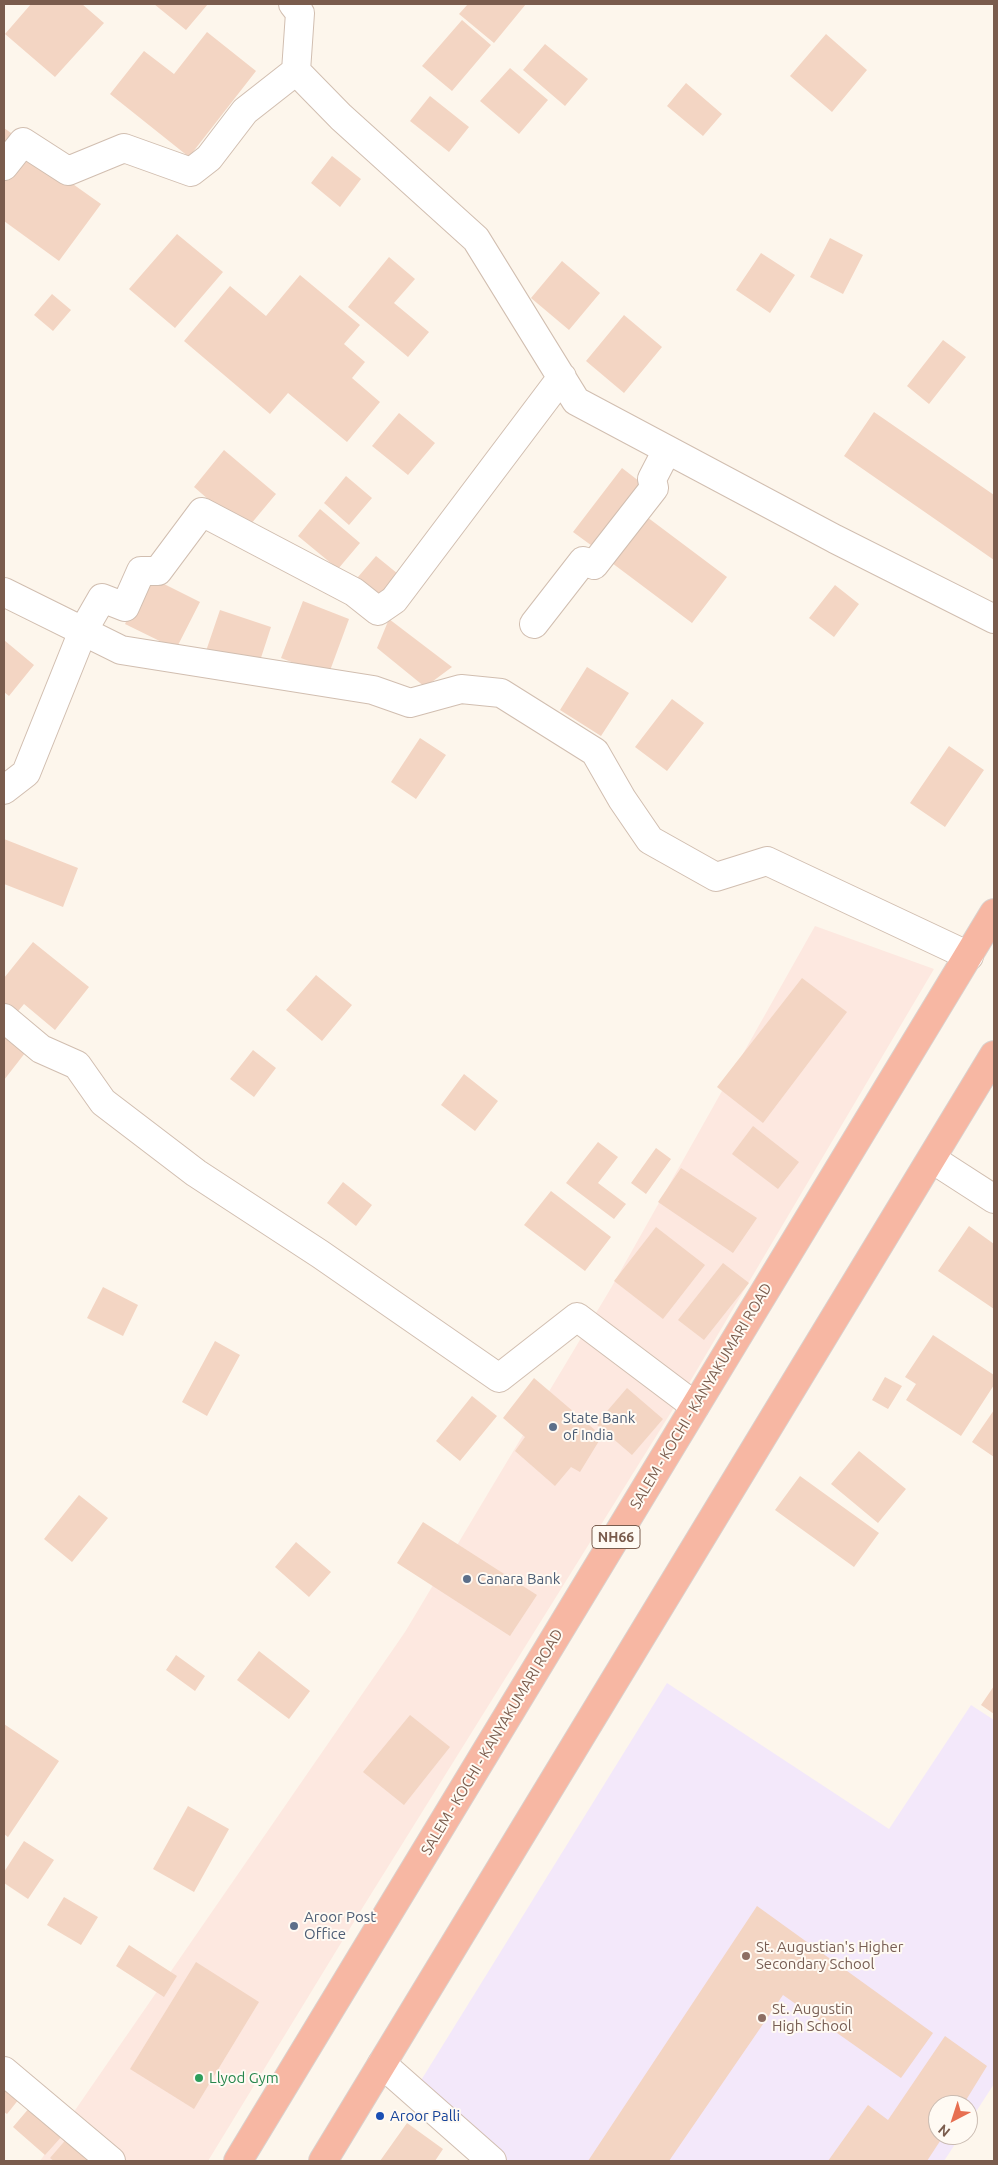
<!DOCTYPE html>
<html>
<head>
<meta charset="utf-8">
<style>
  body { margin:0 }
  #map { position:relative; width:998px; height:2165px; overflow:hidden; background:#fdf6ec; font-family:Ubuntu,sans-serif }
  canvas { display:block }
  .frame { position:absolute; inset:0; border:5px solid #7a5c4d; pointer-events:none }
  .north { position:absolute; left:928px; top:2095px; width:50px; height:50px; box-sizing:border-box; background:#fffaf3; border:1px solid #cabbb1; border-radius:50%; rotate:220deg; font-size:14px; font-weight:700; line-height:20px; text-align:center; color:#7a5c4d }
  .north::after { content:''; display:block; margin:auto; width:18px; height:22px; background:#e76f51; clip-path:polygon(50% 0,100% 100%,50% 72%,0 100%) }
</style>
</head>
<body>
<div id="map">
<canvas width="998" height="2165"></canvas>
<div class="frame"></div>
<div class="north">N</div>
</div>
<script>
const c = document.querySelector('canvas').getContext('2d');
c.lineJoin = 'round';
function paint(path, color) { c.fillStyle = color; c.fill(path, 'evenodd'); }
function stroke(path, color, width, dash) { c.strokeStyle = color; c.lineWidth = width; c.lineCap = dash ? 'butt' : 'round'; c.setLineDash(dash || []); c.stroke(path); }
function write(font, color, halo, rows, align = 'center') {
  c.font = font + ' Ubuntu,sans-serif'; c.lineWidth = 4; c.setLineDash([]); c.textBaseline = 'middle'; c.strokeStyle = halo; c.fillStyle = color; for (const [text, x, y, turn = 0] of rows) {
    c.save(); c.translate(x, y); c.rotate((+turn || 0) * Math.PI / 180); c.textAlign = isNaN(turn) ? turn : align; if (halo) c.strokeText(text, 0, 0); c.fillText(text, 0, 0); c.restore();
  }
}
paint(new Path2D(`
  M815 926 934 969 688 1385 363 1907 208 2161H40L405 1632 611 1288Z`), '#fde8e0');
paint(new Path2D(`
  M667 1683 889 1829 971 1705 994 1720V2084L968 2124V2105H938V2135H961L944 2161H482L407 2103Z`), '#f3e8fa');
paint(new Path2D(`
  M31 4H82L104 23 55 77 5 34Z
  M154 4H208L186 30Z
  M468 4H526L494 43 459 14Z
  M462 20 491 45 452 91 422 66Z
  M207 32 256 71 189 157 110 94 144 51 174 74Z
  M826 34 867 70 832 112 790 76Z
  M545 44 588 79 565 106 523 70Z
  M510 68 548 100 519 134 480 101Z
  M686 83 722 114 703 136 667 106Z
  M430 96 469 127 449 152 410 121Z
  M4 128 14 135 4 150Z
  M22 148 101 204 59 261 4 221V174Z
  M332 156 361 179 340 207 311 183Z
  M177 234 223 272 175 328 129 289Z
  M830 238 863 255 843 294 810 277Z
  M761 253 795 275 770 313 736 290Z
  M389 257 415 279 394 303 429 332 408 357 348 307Z
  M562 261 600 293 569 330 531 298Z
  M300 275 360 325 344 344 365 362 352 378 380 402 347 442 288 393 270 414 184 341 230 286 266 316Z
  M52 294 71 310 53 331 34 315Z
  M624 315 662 347 624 393 586 361Z
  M943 340 966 357 929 404 907 386Z
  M874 412 994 495V560L844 456Z
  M399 413 435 443 408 475 372 446Z
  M224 450 276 494 245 531 194 487Z
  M622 468 648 488 599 551 573 532Z
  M346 476 372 498 349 525 324 503Z
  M320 509 360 543 338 569 298 536Z
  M643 514 727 577 692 623 608 560Z
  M376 556 403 578 379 606 352 584Z
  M148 576 200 602 176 649 125 624Z
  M835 585 859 604 834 637 809 618Z
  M303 601 349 619 328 676 281 658Z
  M220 610 271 627 258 667 206 651Z
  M389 619 452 667 425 687 377 648Z
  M4 640 34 665 9 696 4 692Z
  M587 667 629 693 601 736 560 710Z
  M672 699 704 723 667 771 635 747Z
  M420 738 446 755 416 799 391 782Z
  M949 746 984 770 945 827 910 803Z
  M4 839 78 868 63 907 4 884Z
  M33 942 89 987 55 1030 24 1004 10 1021 4 1016V978Z
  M316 975 352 1005 322 1041 286 1010Z
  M802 978 847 1012 763 1123 717 1087Z
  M4 1022 32 1044 4 1080Z
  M253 1050 276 1068 254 1097 230 1079Z
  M464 1074 498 1101 475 1131 441 1105Z
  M753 1126 799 1162 778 1189 732 1154Z
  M598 1142 618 1157 598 1183 626 1204 614 1219 566 1183Z
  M656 1148 671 1159 646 1194 631 1183Z
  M681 1168 757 1218 733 1253 658 1202Z
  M343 1182 372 1205 356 1226 327 1203Z
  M551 1191 611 1237 585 1271 524 1225Z
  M969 1226 994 1244V1309L938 1271Z
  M656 1227 705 1265 663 1319 614 1281Z
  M723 1263 749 1283 704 1340 678 1320Z
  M103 1287 138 1305 123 1336 87 1318Z
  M933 1335 994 1375V1385L961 1436 906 1400 916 1384 905 1377Z
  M215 1341 240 1355 207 1416 182 1402Z
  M885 1377 902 1386 888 1409 872 1400Z
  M534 1378 602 1436 580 1472 571 1467 555 1486 515 1451 525 1437 503 1418Z
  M627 1388 663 1419 632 1455 596 1424Z
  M472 1396 497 1416 460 1461 436 1441Z
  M994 1410V1457L972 1442Z
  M859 1451 906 1489 878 1523 831 1484Z
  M800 1476 879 1533 854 1567 775 1510Z
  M79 1495 108 1518 72 1562 44 1539Z
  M423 1522 537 1595 510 1636 397 1563Z
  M296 1542 331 1572 309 1597 275 1567Z
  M259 1651 310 1691 289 1719 237 1680Z
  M176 1655 205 1676 195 1691 166 1670Z
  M994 1686V1714L981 1705Z
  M410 1715 450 1747 404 1805 363 1772Z
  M4 1724 59 1761 8 1837 4 1834Z
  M188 1806 229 1829 194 1892 153 1869Z
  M24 1841 54 1860 28 1899 4 1883V1872Z
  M64 1897 98 1917 81 1945 47 1925Z
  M757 1906 933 2033 901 2078 783 1995 669 2161H588Z
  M129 1945 177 1976 164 1997 116 1966Z
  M196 1962 259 2002 194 2109 130 2069Z
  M945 2036 987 2066 963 2105H938V2135H944L927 2161H828L868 2105 888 2120Z
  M4 2086 19 2099 7 2114 4 2112Z
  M30 2107 63 2135 45 2155 13 2127Z
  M407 2123 443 2149 435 2161H380Z
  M69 2136 98 2161H54L50 2158Z`), '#f3d5c3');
const minor = new Path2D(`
  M293 4 300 13 296 71 341 117 476 239 576 401 835 539 994 619
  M4 166 23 142 68 171 124 148 191 172 209 158 245 111 296 71
  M4 592 121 650 373 690 410 703 461 689 501 693 595 752 622 799 650 840 716 877 767 861 969 956
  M534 624 583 561 594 565 654 488 652 479 667 450
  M4 790 26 773 83 631 102 598 125 607 141 571H158L202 512 354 592 378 611 394 600 562 377
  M4 1018 41 1049 77 1065 103 1102 196 1173 320 1254 499 1378 577 1317 695 1406
  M932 1159 994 1199
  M382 2064 492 2161
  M4 2071 111 2161`);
const highway = new Path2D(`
  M238 2161 994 913
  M323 2161 994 1055`);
stroke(minor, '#d1beb0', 30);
stroke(highway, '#dad1cd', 30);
stroke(minor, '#fff', 28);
stroke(highway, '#f7b7a3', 28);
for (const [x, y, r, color] of [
  [553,1427,5,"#5c6f8a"],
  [467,1579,5,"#5c6f8a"],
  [294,1926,5,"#5c6f8a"],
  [746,1956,5,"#8d6e63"],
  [762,2018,5,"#8d6e63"],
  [199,2078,5,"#2e9e5b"],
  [380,2116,5,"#1a4fb4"]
]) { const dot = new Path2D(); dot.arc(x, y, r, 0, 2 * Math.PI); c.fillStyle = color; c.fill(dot); stroke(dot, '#fffaf3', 2); }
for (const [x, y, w] of [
  [616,1537,48]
]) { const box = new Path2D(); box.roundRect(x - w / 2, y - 11.5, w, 23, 4); c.fillStyle = '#fffaf3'; c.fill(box); stroke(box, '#7a5c4d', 1); }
write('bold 14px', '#7a5c4d', null, [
  ["NH66",616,1537]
]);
write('15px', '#7a5c4d', '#fffaf3', [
  ["SALEM - KOCHI - KANYAKUMARI ROAD",701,1396,-59],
  ["SALEM - KOCHI - KANYAKUMARI ROAD",492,1742,-59]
]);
write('15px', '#4e5e75', '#fffaf3', [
  ["State Bank",563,1418],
  ["of India",563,1435],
  ["Canara Bank",477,1579],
  ["Aroor Post",304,1917],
  ["Office",304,1934]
], 'left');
write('15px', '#785e54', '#fffaf3', [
  ["St. Augustian's Higher",756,1947],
  ["Secondary School",756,1964],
  ["St. Augustin",772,2009],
  ["High School",772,2026]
], 'left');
write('15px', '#27864d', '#fffaf3', [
  ["Llyod Gym",209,2078]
], 'left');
write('15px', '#164399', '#fffaf3', [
  ["Aroor Palli",390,2116]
], 'left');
</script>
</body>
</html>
